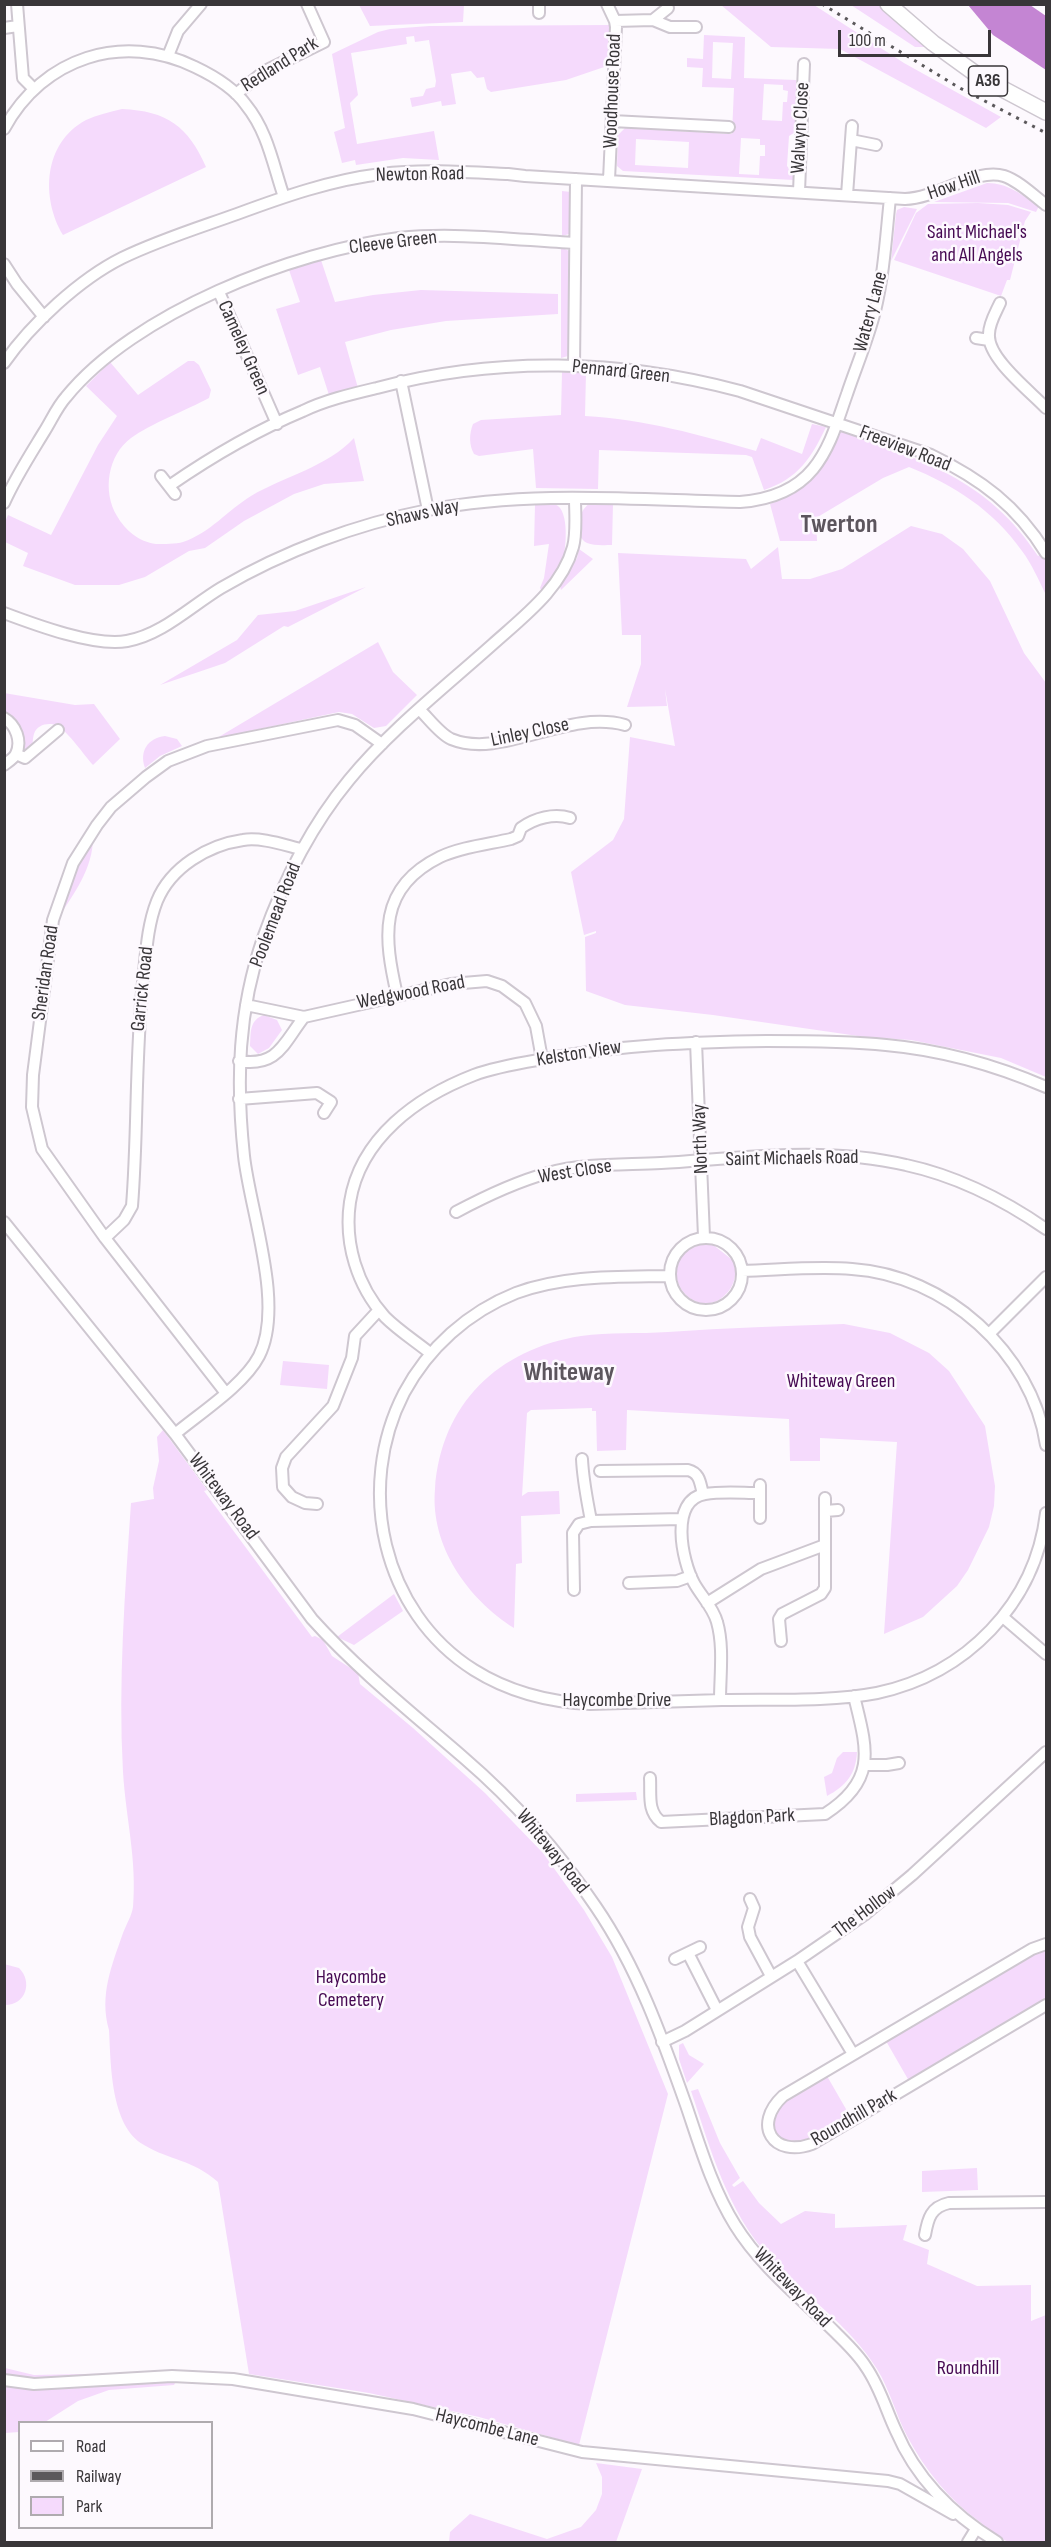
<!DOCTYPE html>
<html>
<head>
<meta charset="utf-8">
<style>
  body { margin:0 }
  #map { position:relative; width:1051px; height:2547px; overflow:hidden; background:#fdf9fe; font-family:"Sofia Sans Condensed",sans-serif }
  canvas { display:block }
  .frame { position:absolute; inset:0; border:6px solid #393639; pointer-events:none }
  .legend { position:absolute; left:18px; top:2421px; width:195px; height:108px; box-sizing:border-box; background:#fdf9fe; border:2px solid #afabaf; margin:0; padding:8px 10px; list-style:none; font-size:18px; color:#393639 }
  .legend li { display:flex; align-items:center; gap:12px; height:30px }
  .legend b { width:30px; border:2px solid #afabaf }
  .scale { position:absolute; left:838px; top:30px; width:153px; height:27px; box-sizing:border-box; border:3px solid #393639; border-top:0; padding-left:8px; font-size:18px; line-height:21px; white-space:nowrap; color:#393639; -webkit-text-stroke:4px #fdf9fe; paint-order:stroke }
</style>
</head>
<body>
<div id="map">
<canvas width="1051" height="2547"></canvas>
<div class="frame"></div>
<ul class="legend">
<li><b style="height:8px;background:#fff"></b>Road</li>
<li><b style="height:8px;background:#5b585b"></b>Railway</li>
<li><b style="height:16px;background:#f5dafc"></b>Park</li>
</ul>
<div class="scale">100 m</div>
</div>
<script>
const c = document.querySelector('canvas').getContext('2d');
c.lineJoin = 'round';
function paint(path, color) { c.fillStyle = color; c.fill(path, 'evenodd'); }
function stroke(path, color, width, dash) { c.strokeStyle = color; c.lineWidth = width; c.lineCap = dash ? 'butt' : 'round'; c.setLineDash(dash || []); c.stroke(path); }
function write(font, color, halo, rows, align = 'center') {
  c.font = font + ' "Sofia Sans Condensed",sans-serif'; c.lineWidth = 5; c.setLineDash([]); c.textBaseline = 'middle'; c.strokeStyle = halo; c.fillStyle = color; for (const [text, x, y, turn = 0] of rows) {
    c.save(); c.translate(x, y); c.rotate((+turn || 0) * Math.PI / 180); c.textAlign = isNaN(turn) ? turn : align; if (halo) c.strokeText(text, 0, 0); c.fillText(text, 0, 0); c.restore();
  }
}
paint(new Path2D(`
  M359 5H464L463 22 370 26Z
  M721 5H814L904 63 1001 117 986 128 840 49 771 47Z
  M851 5H880L930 47H915Z
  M610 25V65L566 80 491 92 487 89 484 77 477 78 471 71 451 74 456 104 442 106 441 101 412 107 410 98 423 96 426 89 435 87 436 81 429 40 415 42 414 36 406 37 407 44 351 53 358 95 350 103 357 144 434 131 439 160 403 158 356 165 355 160 342 163 334 132 345 128 332 54 378 32 390 29 429 26Z
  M704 35 745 37 744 78 796 80 797 131 789 136 787 166 795 175 794 180 623 171 617 166 618 135 625 128 732 134 734 88 702 87 703 68 687 67V58L703 59ZM713 42 733 43 731 79 712 78ZM764 84 783 85V90L788 91 787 102H783L782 121 762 120ZM741 138 760 139V145H765V156H760L759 175 739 174ZM636 139 689 142 688 168 635 165Z
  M122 109C167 111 188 126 206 167L63 235C41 198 43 143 86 120 97 115 110 112 122 109Z
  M987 183C1008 183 1022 195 1039 206L1036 212 1008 203 934 202Z
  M562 191 571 192V228L569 234 562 236Z
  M978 203 1008 205 1031 212 1025 221 1010 280H1007L1001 296 894 260 916 213 928 204Z
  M904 207 917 209 891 261 896 214 897 210Z
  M561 247 569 251 571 255 570 352 568 356 561 358Z
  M321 260 335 302 373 295 421 290 558 294V314L446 321 391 330 345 342 358 388 329 395 320 367 298 375 276 309 300 302 289 270Z
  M188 361H194L199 365 211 390 209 398C187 410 150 424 131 438 108 455 102 491 117 516 125 530 139 542 156 544 164 544 176 544 183 542 210 533 228 510 251 496 285 476 327 467 354 438L364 481 324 484 294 494 244 521 205 548 189 551 145 577 119 585H75L23 566 28 553 5 542V522L8 515 51 535 98 445 117 416 86 386 110 362 138 395Z
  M562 372 586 373 585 416C644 419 700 435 756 451L761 438 802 454 812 424 826 427C812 457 798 479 764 490L752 457 746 455 599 450 598 489 536 488 533 449 479 456 474 454C469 445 469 434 473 424L481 420 561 415Z
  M838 430C920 459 988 479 1038 556L1046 551V595C1039 581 1032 564 1022 551 993 510 954 485 909 467L883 478 816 518 817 541H780L770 504C809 489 822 468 838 430Z
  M589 504H613L612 545C605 545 594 546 587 543 573 536 578 511 589 504Z
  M535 505C542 505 553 503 558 506 570 515 566 557 560 569 555 578 549 584 542 591L540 588 544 578 549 544 534 546Z
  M911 526 942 534 963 549 990 581 1024 653 1046 683V1077L1001 1058 911 1040 865 1037 713 1015 625 1005 586 991 585 937 596 933V931L584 935 571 872 613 840 624 819 630 737 675 746 665 689 667 706 627 707 641 664V635H622L618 553 746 559 751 569 778 547 782 579H810L842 569Z
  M579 549 593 559 561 590 560 586 577 558Z
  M366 587 288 627 284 626 225 663 160 685 237 640 258 615 295 611Z
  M378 642 393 672 417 695 386 726 374 728 352 714 339 712 217 738Z
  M4 693 75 705 94 704 120 739 93 765C84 755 69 733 58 726 50 722 37 724 34 734 31 744 36 748 24 751 22 735 23 718 5 713Z
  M165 736 177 739 182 746 160 756 145 768C139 751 148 738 165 736Z
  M93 838C93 868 74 894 58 918L78 862Z
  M264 1015 277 1020 282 1030 269 1048 258 1054 250 1046C251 1033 249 1020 264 1015Z
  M706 1243 712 1244 735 1262C736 1276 735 1286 724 1296 691 1326 645 1258 706 1243Z
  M844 1324 890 1333 929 1353 949 1371 985 1426 995 1486 994 1506 989 1527 968 1570 957 1586 923 1617 884 1634 897 1442 820 1438V1461H790L789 1419 627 1410 626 1450 597 1451 596 1411H592V1408L531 1410 527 1413 522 1496 528 1492 559 1491 560 1514 521 1516 522 1563 516 1564 514 1628C468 1599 430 1546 435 1489 441 1404 498 1349 581 1336 609 1332 639 1334 668 1332 726 1328 785 1326 844 1324Z
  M283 1361 329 1365 327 1389 280 1385Z
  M163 1430 207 1490 204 1491 312 1637 315 1636 323 1640 332 1656 358 1673 360 1684 413 1728 485 1793 543 1853 584 1910 612 1957 668 2094 579 2445 479 2417 369 2393 249 2374 218 2182C192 2159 171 2161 144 2145 110 2126 111 2063 109 2030 99 1995 112 1965 123 1933 126 1925 132 1915 133 1907 137 1859 126 1820 123 1772 118 1682 125 1592 131 1503L154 1499 153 1488 159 1461 157 1437Z
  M394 1594 403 1611 354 1645 337 1637Z
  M843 1752H857C856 1774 846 1786 827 1796L824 1777 832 1773 837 1758Z
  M636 1792 637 1800 576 1802V1794Z
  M1046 1948V2000L909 2081 886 2041 1040 1949Z
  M4 1964 19 1968C33 1982 26 2005 5 2005Z
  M683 2043 689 2055 704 2064 687 2083 679 2059V2045Z
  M827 2076 850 2116 804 2142 796 2143 781 2140C754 2109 805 2089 827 2076Z
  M698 2089 720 2143 740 2178 732 2185 734 2187 743 2181 759 2203 781 2224 805 2211 835 2214V2228L907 2225 903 2240 929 2250 927 2264 977 2286 1031 2285V2321L1046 2315V2542C1036 2543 1020 2545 1010 2542 1000 2540 988 2529 980 2522 949 2500 925 2470 907 2436 896 2415 890 2390 877 2369 850 2325 804 2296 770 2258 727 2211 711 2150 691 2091Z
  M977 2168 978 2190 922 2192V2171Z
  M5 2368 34 2375 181 2372 174 2385 109 2390 78 2401 45 2422H20L19 2432 5 2433Z
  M596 2463 642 2469 616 2542H449L450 2532 470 2514 547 2539 581 2527 596 2510 602 2494V2477Z`), '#f5dafc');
paint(new Path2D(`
  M968 5H1030L1046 16V70L993 35Z`), '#c485d3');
const minor = new Path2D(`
  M17 4 23 78 34 89
  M607 4 615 21 616 27 609 180
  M539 13V4
  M653 20 668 8
  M615 21 653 20 670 27H696
  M4 28 18 26
  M168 56 178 31 201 4
  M236 94 265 71 324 42 307 4
  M612 121 729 127
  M4 129C43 57 123 32 195 67 214 76 234 88 246 105 268 132 273 165 284 197
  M851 140 876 145
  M799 192 804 64
  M847 195 852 126
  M4 264 17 284 44 317
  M219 292 277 424
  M1000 303C996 312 989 323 989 334 987 358 1030 391 1046 408
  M976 338 989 340
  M4 363C31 324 80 279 122 258 159 240 198 228 237 214 283 197 331 180 381 174 422 169 467 172 508 174L525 176 905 199C938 198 977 167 1004 176 1019 181 1033 195 1046 205
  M574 366 576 179
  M401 381 428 510
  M161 476 175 494
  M169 486C211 457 255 431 303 411 326 400 352 394 377 388 496 356 621 359 740 391L931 455C981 479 1017 506 1046 553
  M4 503C15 478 30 455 44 432 51 421 57 407 66 397 134 313 293 251 399 238 455 232 518 240 575 243
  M4 613C36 625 95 647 127 641 162 635 191 606 221 588 284 551 357 524 428 510 531 490 637 500 740 502 767 500 795 491 813 469 831 447 838 419 847 394 856 367 868 339 875 311 884 274 886 236 890 198
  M420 710C429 719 440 734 451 739 502 760 566 709 625 725
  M4 718C16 725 22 741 16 754 14 758 8 762 4 765
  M16 754 25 758 58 730
  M397 995C384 938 377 888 440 857 461 847 489 844 511 839L518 836 521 828C535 818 554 813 570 818
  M246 1005 304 1017 451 984 487 981 502 986 525 1003 536 1026 542 1059
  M696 1042 704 1237
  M239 1061C278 1067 283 1044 304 1017
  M239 1099 317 1093 331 1102 324 1113
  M456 1212C486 1196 515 1182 548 1173 583 1163 624 1165 661 1163 741 1158 827 1146 906 1165 957 1176 1004 1200 1046 1229
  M4 1222 175 1434 312 1619C358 1670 412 1713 464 1758 514 1801 559 1852 596 1907 637 1967 662 2037 686 2105 700 2146 712 2188 735 2225 761 2267 801 2298 835 2332 846 2343 858 2354 866 2367 880 2387 886 2410 896 2431 917 2480 953 2515 997 2542
  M670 1274a36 36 0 1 1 72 0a36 36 0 1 1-72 0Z
  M105 1238 124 1220 132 1206C138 1131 135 1056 143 982 146 955 147 926 157 901 171 867 208 845 243 840 261 837 284 845 301 849
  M742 1271C779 1270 816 1266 852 1269 945 1275 1032 1352 1046 1445
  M669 1276C618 1277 564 1275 516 1293 468 1312 428 1348 404 1393 355 1488 382 1612 474 1670 509 1692 549 1702 590 1704 634 1703 678 1701 722 1700 770 1699 830 1702 877 1693 966 1674 1035 1604 1046 1513
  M990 1333 1046 1277
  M430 1353C415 1341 398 1330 385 1317 357 1286 344 1243 350 1202 360 1138 417 1097 474 1075 495 1067 521 1063 544 1059 618 1045 691 1042 767 1041 806 1041 847 1041 886 1045 942 1050 995 1065 1046 1087
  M225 1392 105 1238 42 1149 32 1107 33 1075 53 920 73 863 97 825 111 807 146 777 168 761 207 746 338 720 355 725 382 744
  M175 1434C200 1413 244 1385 259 1356 285 1305 250 1211 244 1156 236 1081 238 1011 263 938 283 882 311 826 349 780 390 730 445 687 493 644 523 617 562 588 573 547 577 533 575 514 575 498
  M582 1459C583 1481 587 1499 591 1521
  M600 1471 688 1470C700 1473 700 1483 703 1494
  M760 1485V1518
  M317 1504 305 1503 292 1497 283 1487 282 1468 286 1457 333 1406 352 1358 355 1336 379 1310
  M825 1511 838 1510
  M629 1583 677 1581 691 1576
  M574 1590 573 1533 579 1524 591 1521 681 1519
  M707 1603 761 1569 825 1545V1498
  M1004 1618 1046 1654
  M781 1641 779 1619 782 1614 821 1594 825 1588V1545
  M720 1700C720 1676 724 1646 717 1622 713 1607 701 1596 694 1583 682 1561 669 1500 705 1494 722 1491 742 1493 760 1493
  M865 1765H887L899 1763
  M650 1778C651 1795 647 1811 661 1822L825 1814C878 1780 867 1749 854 1696
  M750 1899 754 1908 748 1927 750 1937 771 1976
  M1046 1944 1032 1949 783 2096C752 2125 773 2158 812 2144L1046 2005
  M688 1953 717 2010
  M675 1959 700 1947
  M797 1961 853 2054
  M662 2042 685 2031 797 1961 864 1915 912 1875 1046 1752
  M925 2235C928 2218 931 2207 949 2203L1046 2202
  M4 2380 34 2384 172 2376 233 2379 413 2409 582 2452 888 2481 900 2484 953 2514
  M968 2542 976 2529`);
const highway = new Path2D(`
  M888 4 933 43 980 77 1046 112`);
stroke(minor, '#cec7d0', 14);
stroke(highway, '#cec7d0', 18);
stroke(minor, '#fff', 10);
stroke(highway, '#fff', 15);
stroke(new Path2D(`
  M822 4 958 87 1046 133`), '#5b585b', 3, [3, 6]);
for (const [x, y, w] of [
  [988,81,39]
]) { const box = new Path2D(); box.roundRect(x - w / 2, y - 15, w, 30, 4.5); c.fillStyle = '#fdf9fe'; c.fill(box); stroke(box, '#393639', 1.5); }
write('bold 18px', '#393639', null, [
  ["A36",988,81]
]);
write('20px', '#393639', '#fdf9fe', [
  ["Redland Park",280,65,-32],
  ["Woodhouse Road",613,91,-88],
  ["Walwyn Close",801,128,-87],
  ["Newton Road",420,175,-1],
  ["How Hill",954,186,-19],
  ["Cleeve Green",393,243,-7],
  ["Watery Lane",871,312,-75],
  ["Cameley Green",243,348,66],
  ["Pennard Green",621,372,6],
  ["Freeview Road",905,449,21],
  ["Shaws Way",423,514,-12],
  ["Linley Close",530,733,-12],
  ["Poolemead Road",276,915,-69],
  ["Sheridan Road",46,973,-82],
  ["Garrick Road",143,989,-84],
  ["Wedgwood Road",411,993,-11],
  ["Kelston View",579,1054,-9],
  ["North Way",701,1139,-92],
  ["Saint Michaels Road",792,1159,-1],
  ["West Close",575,1172,-9],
  ["Whiteway Road",223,1497,53],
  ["Haycombe Drive",617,1701],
  ["Blagdon Park",752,1818,-3],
  ["Whiteway Road",552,1852,51],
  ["The Hollow",865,1912,-37],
  ["Roundhill Park",854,2118,-30],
  ["Whiteway Road",792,2288,46],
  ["Haycombe Lane",487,2428,14]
]);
write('20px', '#460952', '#fdf9fe', [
  ["Saint Michael's",977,233],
  ["and All Angels",977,256],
  ["Whiteway Green",841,1382],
  ["Haycombe",351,1978],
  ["Cemetery",351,2001],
  ["Roundhill",968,2369]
]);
write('bold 26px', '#5c555d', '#fdf9fe', [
  ["Twerton",839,525],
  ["Whiteway",569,1373]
]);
</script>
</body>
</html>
